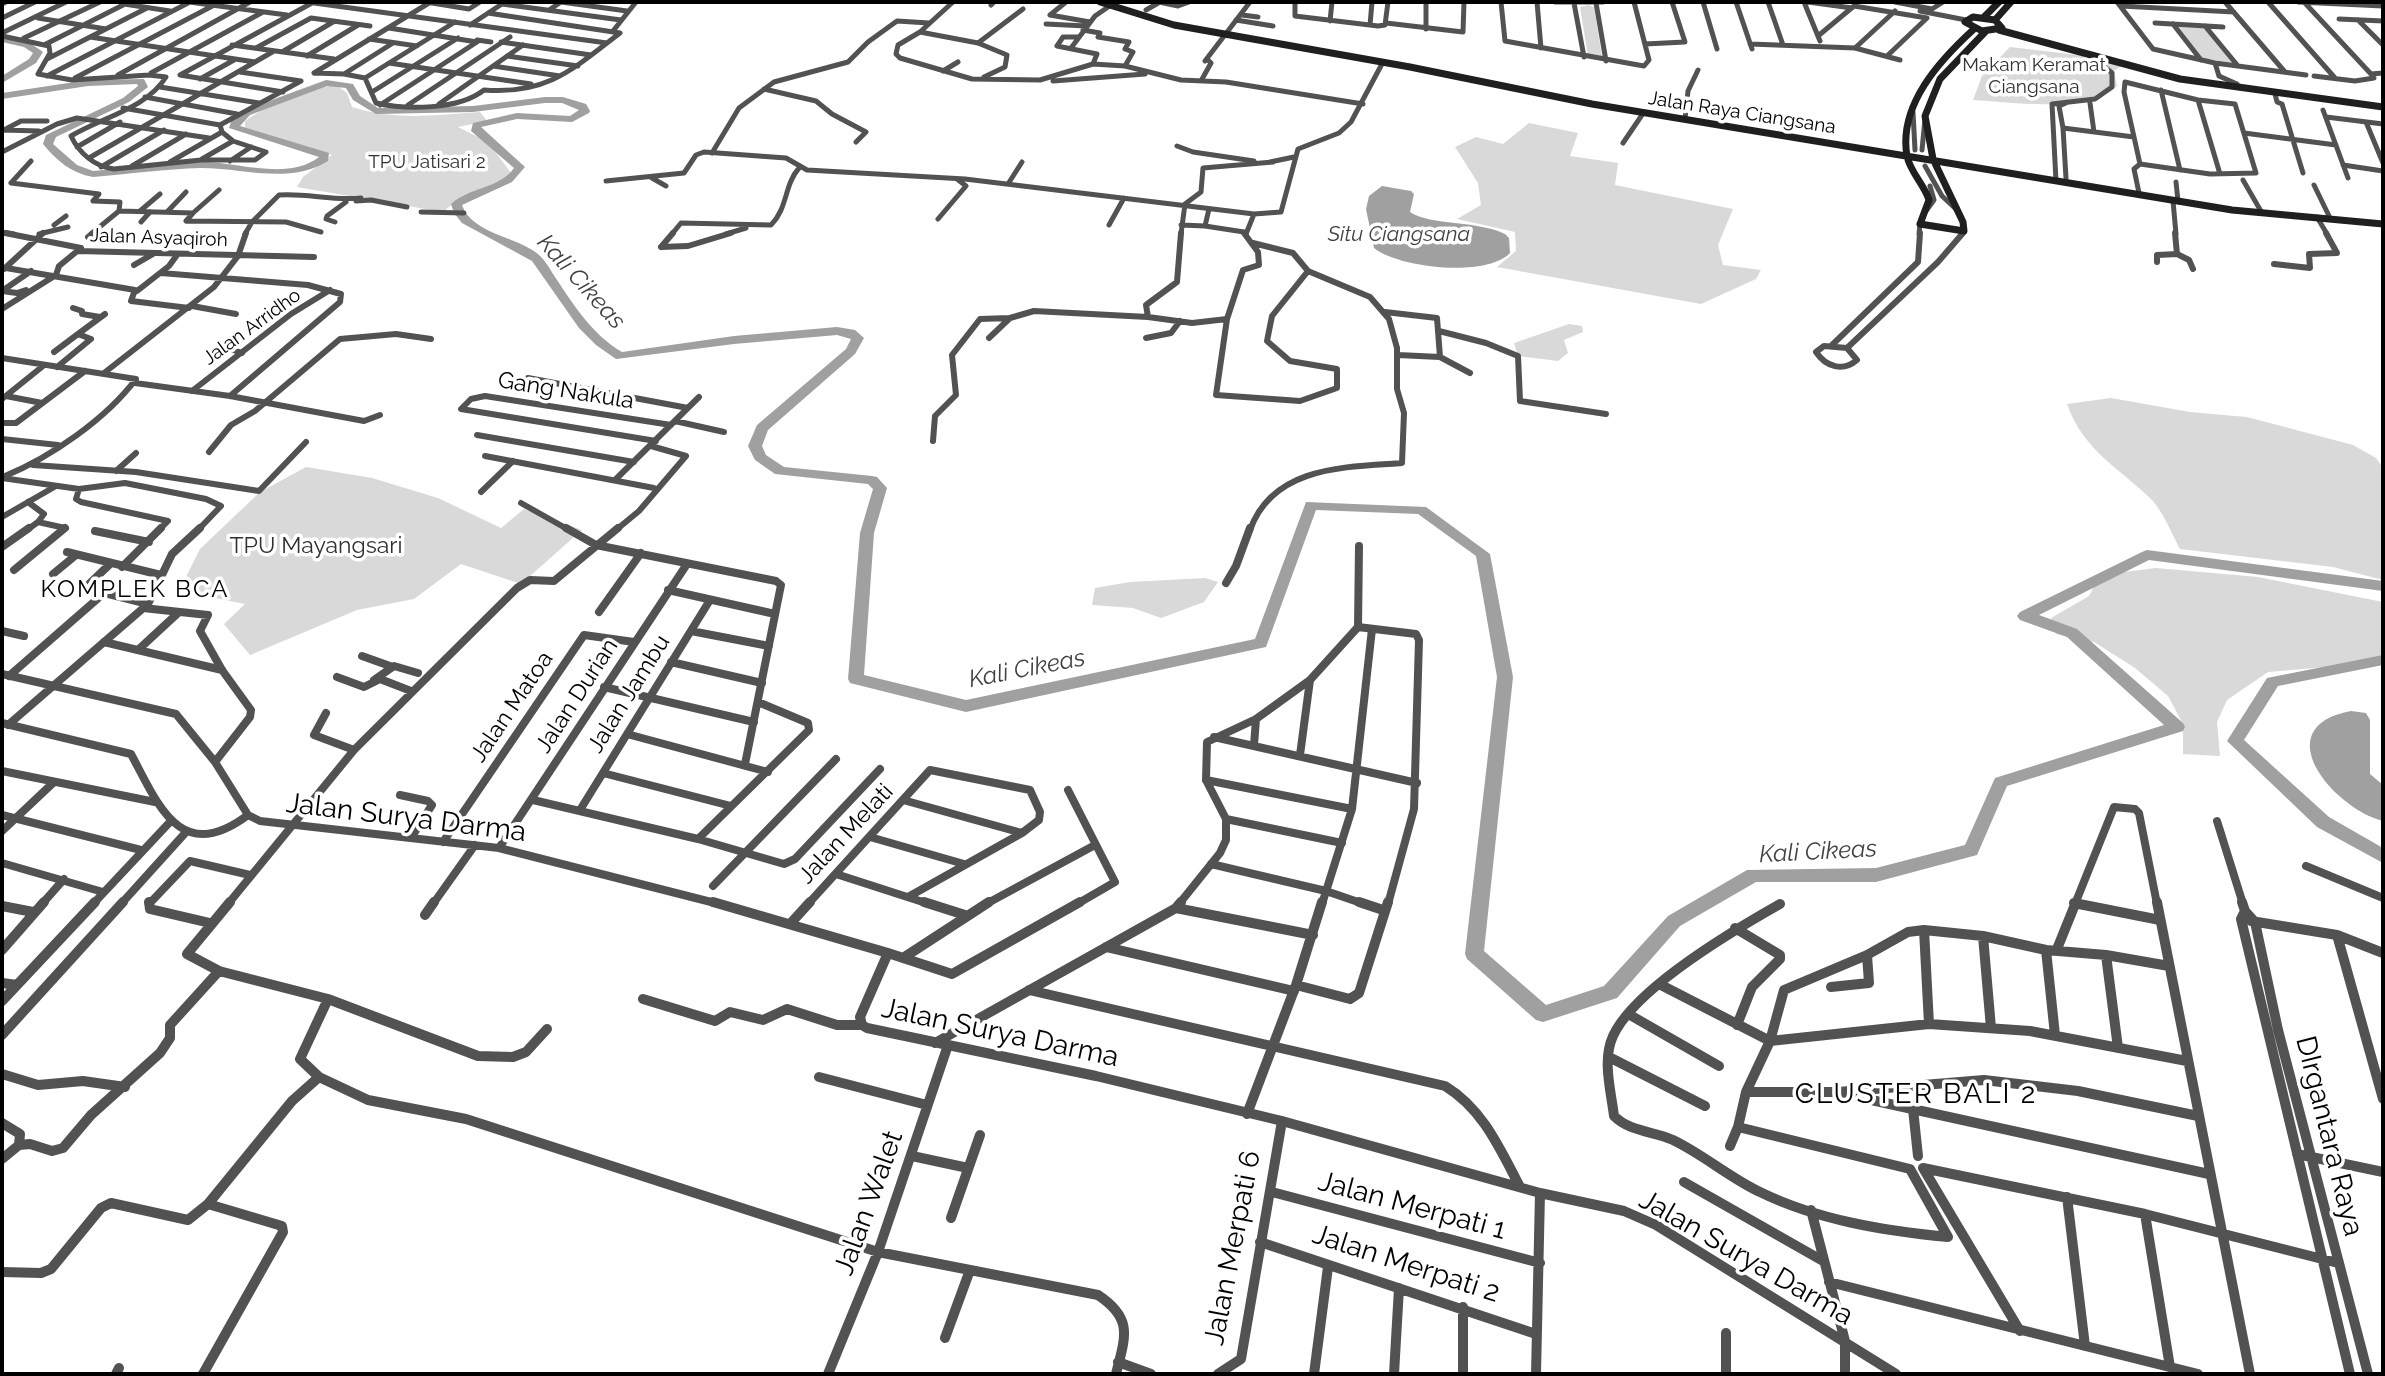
<!DOCTYPE html>
<html>
<head>
<meta charset="utf-8">
<style>
  body { margin:0 }
  #map { position:relative; width:2385px; height:1376px; overflow:hidden; background:#fff; font-family:Raleway,sans-serif }
  canvas { display:block }
  .frame { position:absolute; inset:0; border:4px solid #000; pointer-events:none }
</style>
</head>
<body>
<div id="map">
<canvas width="2385" height="1376"></canvas>
<div class="frame"></div>
</div>
<script>
const c = document.querySelector('canvas').getContext('2d');
c.lineJoin = 'round';
function paint(path, color) { c.fillStyle = color; c.fill(path, 'evenodd'); }
function stroke(path, color, width, dash) { c.strokeStyle = color; c.lineWidth = width; c.lineCap = dash ? 'butt' : 'round'; c.setLineDash(dash || []); c.stroke(path); }
function write(font, color, halo, rows, align = 'center') {
  c.font = font + ' Raleway,sans-serif'; c.lineWidth = 7; c.setLineDash([]); c.textBaseline = 'middle'; c.strokeStyle = halo; c.fillStyle = color; for (const [text, x, y, turn = 0] of rows) {
    c.save(); c.translate(x, y); c.rotate((+turn || 0) * Math.PI / 180); c.textAlign = isNaN(turn) ? turn : align; if (halo) c.strokeText(text, 0, 0); c.fillText(text, 0, 0); c.restore();
  }
}
paint(new Path2D(`
  M1588 5 1594 7 1602 57 1588 56 1580 7Z
  M2179 27 2205 28 2233 63 2202 58Z
  M2010 47 2078 55 2082 52 2121 66 2114 71 2117 86C2089 114 2011 102 1973 100L1982 76Z
  M336 85 347 93 352 107C395 121 436 115 480 112L487 121 458 127 488 142 511 173 503 180 462 196 443 212 297 187 303 177 332 155 245 129V121C270 104 306 88 336 85Z
  M1529 123 1578 133 1570 156 1618 163 1615 185 1733 209 1718 245 1723 265 1761 270 1756 279 1701 304 1497 267 1516 251 1515 232 1457 219 1481 205 1478 183 1455 147 1476 137 1503 144Z
  M1569 324 1582 326 1583 332 1564 340 1568 353 1558 361 1518 356 1514 343Z
  M2111 398 2190 412 2247 417 2353 445 2376 458 2383 468V580L2333 567 2180 549C2172 534 2164 514 2153 501 2120 468 2084 452 2067 404Z
  M306 467 372 478 438 498 501 528 524 509 582 530 521 584 461 564 414 599 357 610 250 655 224 624 245 604 179 591 200 549 260 492Z
  M2156 568 2258 577 2383 602V662L2268 672 2227 700 2217 722 2220 756 2183 754V724L2168 696 2135 668 2094 642 2056 634 2051 618 2089 596 2100 575Z
  M1205 578 1218 582 1204 602 1161 618 1133 608 1092 605 1095 588 1130 582Z`), '#d9d9d9');
paint(new Path2D(`
  M1382 186 1411 191 1414 194 1410 212C1432 226 1476 220 1505 234L1509 238 1510 253C1486 278 1399 268 1374 248L1366 209 1369 196Z
  M2351 711 2366 713 2370 720V774L2383 785V821C2333 808 2265 727 2351 711Z`), '#a0a0a0');
paint(new Path2D(`
  M2 36 30 43 43 52 36 63 2 83V76L29 59 33 53 24 47 2 42Z
  M144 79 148 87 129 102 56 137 53 144 77 165 93 171C129 168 166 162 202 162 239 162 288 181 319 157L229 128 232 119 242 111 326 80 353 84 360 96 378 108 473 106 545 97H563L586 104 590 111 589 113 572 122 517 119 481 127 525 167 512 182 462 205C472 234 516 236 538 254 546 261 551 271 557 280 575 307 593 335 622 352L734 336 837 327 855 330 864 338 855 354 768 430 762 446 766 455 784 467 872 476 877 477 887 488 874 533 864 675 966 700 1255 639 1306 502 1426 507 1490 554 1513 677 1484 951 1546 1005 1604 986 1668 916 1747 870 1876 868 1965 845 1995 778 2164 725 2067 637 2020 620 2017 616 2020 612 2142 552 2147 550 2383 581V591L2149 560 2039 615 2077 629 2183 723 2185 727 2183 731 2007 786 1977 855 1876 882H1756L1680 926 1617 998 1543 1022 1536 1020 1467 959 1465 954 1497 677 1476 556 1418 514 1316 510 1266 647 966 712 850 683 848 679 860 533 873 489 868 484 775 474 755 460 748 446 757 425 846 349 851 339 837 335 734 344 616 359 596 345 579 328 532 261 462 223 454 213 451 204C469 187 499 189 514 168L471 131 473 123 517 113 570 116 579 110 562 103H545L473 112 376 114 353 100 346 88 327 86 250 115 240 126 329 153 328 161C288 185 245 168 201 168 165 169 129 174 93 177 71 173 57 161 43 144L46 135 123 98 138 86 137 84 88 86 2 99V93L88 80Z
  M2383 655V665L2278 686 2244 740 2329 817 2383 848V863L2317 827 2227 741 2267 678Z`), '#a0a0a0');
stroke(new Path2D(`
  M189 2 287 15
  M307 2 607 43
  M426 2 469 9 480 2
  M953 2 920 32 898 45 896 54 900 58 972 79 1040 80 1093 64 1125 66 1181 80 1226 82 1363 104
  M1159 2 1178 6 1189 2
  M1295 2V16L1378 26 1385 25 1388 2
  M1426 2V29
  M1501 2 1505 41 1644 66 1649 60 1634 2
  M1537 2 1541 48
  M1555 2H1603
  M1703 2 1717 49
  M1736 2 1752 49
  M1768 2 1783 45
  M1804 2 1820 41
  M1808 2 1852 8
  M1895 2 1932 9 1943 2
  M2117 2 2153 49 2215 63 2306 75
  M2225 2 2285 72
  M2268 2 2335 78
  M2298 2 2383 6
  M2304 2 2371 74 2383 73
  M1574 3 1584 57
  M1596 3 1606 61
  M2 4 6 2
  M124 4 170 11
  M502 4 621 20
  M991 5 994 2
  M2121 6 2234 12
  M549 10 561 2 627 11
  M1146 10 1160 2
  M1920 11 1966 20
  M1050 15 1090 22
  M1050 15 1066 2
  M1242 15 1258 17
  M2 18 35 2
  M38 18 106 29
  M2339 19 2383 21
  M1236 20 1273 26
  M2358 20 2383 45
  M1330 21 1332 2
  M1386 23 1463 32 1464 2
  M2155 23 2223 27
  M1046 24 1086 26
  M2173 24 2201 60
  M470 25 505 2
  M1370 25 1372 2
  M2205 26 2238 66
  M389 28 477 42
  M1083 30 1100 33 1098 37 1129 42 1125 49 1133 52 1125 66
  M613 31 636 2
  M920 32 978 43 1007 55 1005 67 984 77
  M2 33 66 2
  M2 36 49 46 50 53 38 74 72 80 149 75 166 77C146 109 102 117 71 136 79 153 95 167 114 169L201 160H255L266 152 233 141 222 132
  M1818 36 1854 6 1927 18 1887 56
  M90 37 255 62
  M1078 37H1063L1057 46 1097 54 1093 64
  M24 38 100 2
  M369 39 417 46
  M477 40 491 42
  M501 42 591 55
  M393 43 344 74 365 78 376 103C406 110 459 110 484 90 547 95 573 69 620 33L488 13
  M978 43 1023 9
  M46 44 129 2
  M1645 44 1685 42 1672 2
  M1750 44 1855 48 1900 60
  M232 45 334 59
  M256 48 311 18 370 26
  M1071 48 1095 16 1111 5
  M1855 48 1895 11
  M282 52 333 22
  M307 56 358 25
  M507 56 578 66
  M47 59 147 8
  M1205 61 1250 2
  M389 63 531 84
  M2215 63 2219 76 2237 84
  M493 66 560 76
  M943 71 958 62
  M240 72 301 81
  M151 73 263 12
  M314 73 429 3
  M314 73 344 74
  M118 75 250 2
  M47 76 190 2
  M2314 76 2355 81 2374 78 2371 74
  M75 78 220 2
  M365 78 455 22
  M200 79 234 60
  M1053 81 1145 74
  M1201 81 1211 63 1207 59
  M2125 82 2198 100 2235 104 2256 173 2210 174 2140 164 2124 92Z
  M160 87 259 103
  M764 89 816 101 832 114 866 132 856 142
  M2161 90 2180 170
  M283 92 180 75 312 3
  M372 92 458 38
  M2275 94 2277 102 2282 104 2303 173
  M145 97 237 114
  M2198 100 2220 174
  M2066 103 2059 106 2063 128 2134 137
  M2090 103 2094 132
  M439 104 523 45
  M380 105 477 42
  M408 105 510 37
  M123 108 220 125
  M2323 110 2348 178
  M1913 112 1915 150
  M2326 117 2383 124
  M1685 119 1688 91 1698 70
  M2366 122 2383 163
  M2063 128 2066 178
  M4 130 39 131
  M2 131 21 121H47
  M222 132 220 125 301 81
  M2244 133 2336 145
  M1623 143 1644 112
  M1177 146 1193 152 1254 161
  M77 147 120 122
  M1922 150 1925 119
  M2 152 57 124 77 118 209 138
  M712 153 739 108 774 82 848 62 868 42 897 21 929 23
  M89 158 274 51
  M202 159 233 141
  M31 161 11 183 99 194 93 201 120 202 119 211
  M230 161 251 147
  M170 162 222 132
  M1270 162 1294 157
  M2343 165 2383 171
  M132 166 186 134
  M1925 166 1942 196 1958 211
  M101 167 164 130
  M652 178 666 186
  M2243 180 2262 213
  M606 181 684 173 696 155 704 152 786 158 807 170 965 179 1254 214 1281 212 1298 149 1339 133 1351 122 1383 62
  M2056 181 2052 104 2095 99 2112 87V73L2100 63
  M2176 182 2178 201
  M1008 184 1022 162
  M2314 185 2330 218
  M2139 193 2134 169 2140 164
  M356 201 371 200 407 207
  M2173 201 2176 234
  M140 211 160 194
  M1926 211 1934 200 1930 186
  M167 212 186 192
  M421 212 464 213
  M193 213 219 190
  M2317 217 2327 234
  M938 219 966 186 957 179
  M186 221 286 222 321 232
  M141 222 150 212
  M335 222 326 219 327 216 346 202
  M54 225 66 216
  M1109 225 1124 198
  M1181 225 1205 226 1209 209
  M1205 226 1244 232
  M2 232 14 234
  M39 234 68 227
  M91 234 119 211 193 213 186 221
  M245 234 252 222 279 195C307 193 333 201 361 198
  M672 234 681 223 771 225C788 208 784 185 799 168
  M726 234 746 228
  M1181 234 1185 204 1201 192 1203 168 1273 162
  M1246 234 1254 214
  M1919 234 1920 224
  M1961 234 1964 231`), '#525252', 5);
stroke(new Path2D(`
  M1181 233 1177 282 1146 305 1148 317 1192 323 1227 319 1243 270 1259 265 1258 252 1244 233
  M88 237 93 233
  M661 247 673 233
  M661 247 688 246 731 233
  M78 251 314 257
  M2177 254 2189 260 2193 269
  M2157 262V255L2177 254 2175 233
  M2274 264 2310 268 2309 254 2337 253 2326 233
  M134 265 153 254
  M6 268 135 290 131 301 189 308
  M4 269 43 233
  M161 273 308 285 341 294 340 302 230 396
  M2 291 17 293 26 290
  M2 291 31 271
  M137 291 169 266 177 255
  M192 306 236 314
  M73 308 82 311V314L100 317
  M2 309 56 275 59 266 81 248 5 233
  M1385 312 1437 318 1440 357
  M1227 319 1216 395 1300 401 1337 388V369L1290 361 1267 341 1272 316 1308 271 1293 253 1253 243
  M1439 331 1486 343 1518 356 1520 401 1606 414
  M989 338 1010 318 1034 311 1148 317
  M1146 338 1171 333 1180 321
  M219 345 242 353
  M1832 345 1918 262 1920 233
  M1824 346 1847 348 1857 360C1843 372 1826 367 1816 352Z
  M1847 348 1938 262 1963 233
  M54 352 78 334
  M1398 355 1440 357 1470 373
  M2 358 136 379C106 419 51 457 5 476
  M57 367 91 339 78 334 105 314
  M104 373 214 287 238 256 246 233
  M528 378 688 408
  M135 383 230 396 364 421 380 415
  M192 391 291 314 330 290
  M6 396 42 403
  M2 399 43 366
  M675 421 724 432
  M2 423H16L85 371
  M477 435 634 462
  M2 439 58 445
  M656 441 461 409 471 399 485 396 671 425
  M933 441 935 416 956 395 952 355 980 319 1010 318
  M209 452 231 425 255 411 340 339 396 334 431 339
  M485 456 654 488
  M33 465 136 472 259 491 306 442
  M116 471 136 453
  M2 478 79 489 125 483 206 499 221 506 198 530
  M616 479 699 397
  M79 489 76 499 81 502 168 521 159 530
  M481 492 513 461
  M28 502 44 514 38 522 65 528 63 530
  M521 503 569 530
  M2 517 56 486
  M27 530 38 522
  M616 530 639 511 686 456 651 446
  M1250 530C1273 466 1345 467 1402 463L1404 413 1397 389V348L1389 319 1370 297 1308 271`), '#525252', 6);
stroke(new Path2D(`
  M566 528 596 545 776 581 781 585 745 764
  M95 531 149 542
  M2 547 29 528
  M67 552 161 575
  M110 564 85 588 148 604
  M122 567 161 528
  M14 570 65 528
  M53 574 76 555
  M1226 583 1236 566 1250 528
  M668 590 775 614
  M143 608 208 615 200 631 222 670 251 710 250 717 215 762
  M599 612 641 553
  M1358 627 1359 546
  M2 631 24 636
  M691 631 769 646
  M104 642 222 670
  M138 650 178 613
  M362 656 390 666
  M671 662 762 683
  M2 674 176 714 215 762 248 815 260 821 499 848 719 904
  M9 676 103 594
  M337 677 364 687 380 679 411 691
  M374 680 394 666 418 673
  M604 687 754 722
  M326 713 314 735 354 750
  M2 723 131 754C158 804 180 866 248 815
  M8 725 148 604 172 554 200 528
  M627 734 768 772
  M1214 737 1417 783
  M1254 745 1256 719
  M1300 755 1310 680
  M2 771 155 802
  M603 773 731 806
  M1206 780 1352 809
  M1068 790 1115 882 1077 904
  M400 795 428 801 432 805 411 838
  M533 800 698 839 784 864 795 859 880 769
  M903 800 1022 833
  M580 810 710 600
  M2 815 141 850
  M1226 819 1342 843
  M2217 821 2243 904
  M2 831 54 782
  M870 837 964 864
  M698 839 809 730 808 723 758 702
  M443 842 584 635 634 642
  M499 848 687 564
  M2 863 103 892
  M1211 864 1326 891 1364 904
  M2306 866 2383 898
  M836 874 929 904
  M713 886 836 759
  M2074 903 2078 904
  M42 904 64 879
  M93 904 169 823
  M121 904 187 831
  M149 904 190 861 250 875
  M228 904 354 750 517 588 530 580 554 581 618 528
  M433 904 475 845
  M808 904 930 770 1030 790 1040 812 1039 820 1022 833 908 897
  M986 904 1095 845
  M1179 904 1220 853 1226 840V819L1206 780 1207 742 1256 719 1310 680 1358 627 1416 634 1419 640 1414 809 1388 904
  M1322 904 1352 809 1372 629
  M2075 904 2114 807 2135 809 2139 813 2157 904`), '#525252', 8);
stroke(new Path2D(`
  M149 902 150 909 210 923
  M713 902 888 953 860 1017 862 1025 867 1028 1096 1076 1282 1121 1540 1193 1624 1211 1656 1225 1896 1374
  M924 902 965 915
  M1359 902 1383 910
  M2157 902 2250 1374
  M2242 902 2245 911
  M2074 903 2160 920
  M1780 904C1734 930 1635 988 1613 1036 1602 1060 1611 1091 1614 1116 1630 1132 1653 1131 1673 1140 1704 1155 1730 1178 1760 1192 1817 1220 1885 1231 1948 1237L1910 1169 1738 1127 1746 1092 1770 1041 1784 990 1867 955 1908 932 1924 930 1983 936 2046 950 2106 955 2169 966
  M2 906 33 912
  M1176 908 1313 935
  M425 915 434 902
  M2251 921 2337 935 2383 953
  M790 924 810 902
  M1735 928 1780 955V959L1752 987 1737 1025
  M1924 930 1929 1024
  M2337 935 2383 1099
  M1983 936 1991 1028
  M1106 947 1294 991
  M2057 949 2076 902
  M2 950 44 902
  M2046 950 2055 1035
  M888 953 952 974 1080 902
  M2106 955 2118 1048
  M903 958 989 902
  M219 971 328 999 478 1056 513 1057 526 1052 547 1029
  M2 983 17 985
  M1296 985 1350 999 1359 993 1388 902
  M1661 985 1770 1041 1929 1024 2030 1031 2187 1061
  M1831 987 1869 983 1867 955
  M1029 990 1445 1086C1483 1109 1500 1149 1520 1187
  M328 999 300 1059 319 1077 368 1100 466 1119 878 1252 1098 1295C1134 1319 1125 1337 1116 1374
  M643 999 715 1021 730 1012 763 1020 787 1009 837 1025H862
  M2 1001 95 902
  M1630 1015 1719 1066
  M2 1035 123 902
  M935 1043 1176 908 1181 902
  M1609 1057 1705 1106
  M2 1074 38 1085 83 1081 125 1087
  M819 1077 927 1105
  M1746 1092H1838L1984 1080 2078 1091 2198 1116
  M1844 1094 2209 1174
  M1913 1109 1918 1156
  M1247 1114 1296 985 1322 902
  M2 1123 20 1134 19 1145
  M1730 1146 1738 1127
  M2297 1154 2383 1172
  M912 1156 968 1168
  M2 1159 19 1145 30 1144 52 1151 63 1148 91 1115 160 1053 170 1038V1025L219 971 187 954 230 902
  M1923 1168 2145 1214 2338 1263
  M1923 1168 2020 1331
  M1684 1182 1823 1261
  M1272 1192 1540 1263
  M2067 1197 2085 1346
  M1811 1210 1845 1341V1374
  M2145 1214 2170 1367
  M951 1218 980 1135
  M1260 1242 1536 1334
  M2 1272 41 1273 51 1269 101 1208 111 1203 188 1220 208 1204
  M1829 1282 2198 1374
  M1463 1307V1374
  M1726 1333V1374
  M945 1338 970 1270
  M1118 1362 1151 1374
  M116 1374 119 1368
  M203 1374 283 1232 282 1226 208 1204 292 1101 319 1077
  M828 1374 878 1252 948 1045
  M1218 1374 1241 1359 1282 1121
  M1314 1374 1328 1267
  M1394 1374 1399 1288
  M1536 1374 1540 1193
  M2350 1374 2241 919 2245 911 2255 922 2278 1030 2368 1374`), '#525252', 10);
stroke(new Path2D(`
  M1100 2 1174 25 1410 67 1592 104 2232 210 2383 224
  M1973 17 1995 20 2002 28 1982 31 1965 22Z
  M1984 17 1999 2
  M1995 20 2011 2
  M1974 29C1940 60 1898 105 1907 156 1910 172 1924 184 1929 200L1920 224 1964 231 1963 222 1933 159 1925 116 1940 79 1986 31
  M1999 30 2180 79 2383 107`), '#1f1f1f', 7);
write('19px', '#303030', '#fff', [
  ["Makam Keramat",2034,65],
  ["Ciangsana",2034,87],
  ["TPU Jatisari 2",427,162]
]);
write('19px', '#000', '#fff', [
  ["Jalan Raya Ciangsana",1742,113,9],
  ["Jalan Asyaqiroh",159,238,2],
  ["Jalan Arridho",252,327,-36]
]);
write('italic 21px', '#414141', '#fff', [
  ["Situ Ciangsana",1399,235]
]);
write('23px', '#000', '#fff', [
  ["Gang Nakula",566,391,9],
  ["Jalan Jambu",629,694,-58],
  ["Jalan Durian",577,696,-57],
  ["Jalan Matoa",512,707,-56],
  ["Jalan Melati",846,834,-47]
]);
write('23px', '#303030', '#fff', [
  ["TPU Mayangsari",316,546]
]);
write('italic 24px', '#414141', '#fff', [
  ["Kali Cikeas",581,282,48],
  ["Kali Cikeas",1027,669,-11],
  ["Kali Cikeas",1818,852,-3]
]);
c.letterSpacing = '2px';
write('24px', '#000', '#fff', [
  ["KOMPLEK BCA",135,590]
]);
c.letterSpacing = '0px';
write('28px', '#000', '#fff', [
  ["Jalan Surya Darma",406,818,7],
  ["Jalan Surya Darma",1000,1033,12],
  ["DIrgantara Raya",2329,1136,76],
  ["Jalan Walet",869,1203,-70],
  ["Jalan Merpati 1",1412,1206,15],
  ["Jalan Merpati 6",1233,1248,-79],
  ["Jalan Surya Darma",1746,1258,30],
  ["Jalan Merpati 2",1406,1264,18]
]);
c.letterSpacing = '2px';
write('28px', '#000', '#fff', [
  ["CLUSTER BALI 2",1916,1095]
]);
c.letterSpacing = '0px';
</script>
</body>
</html>
